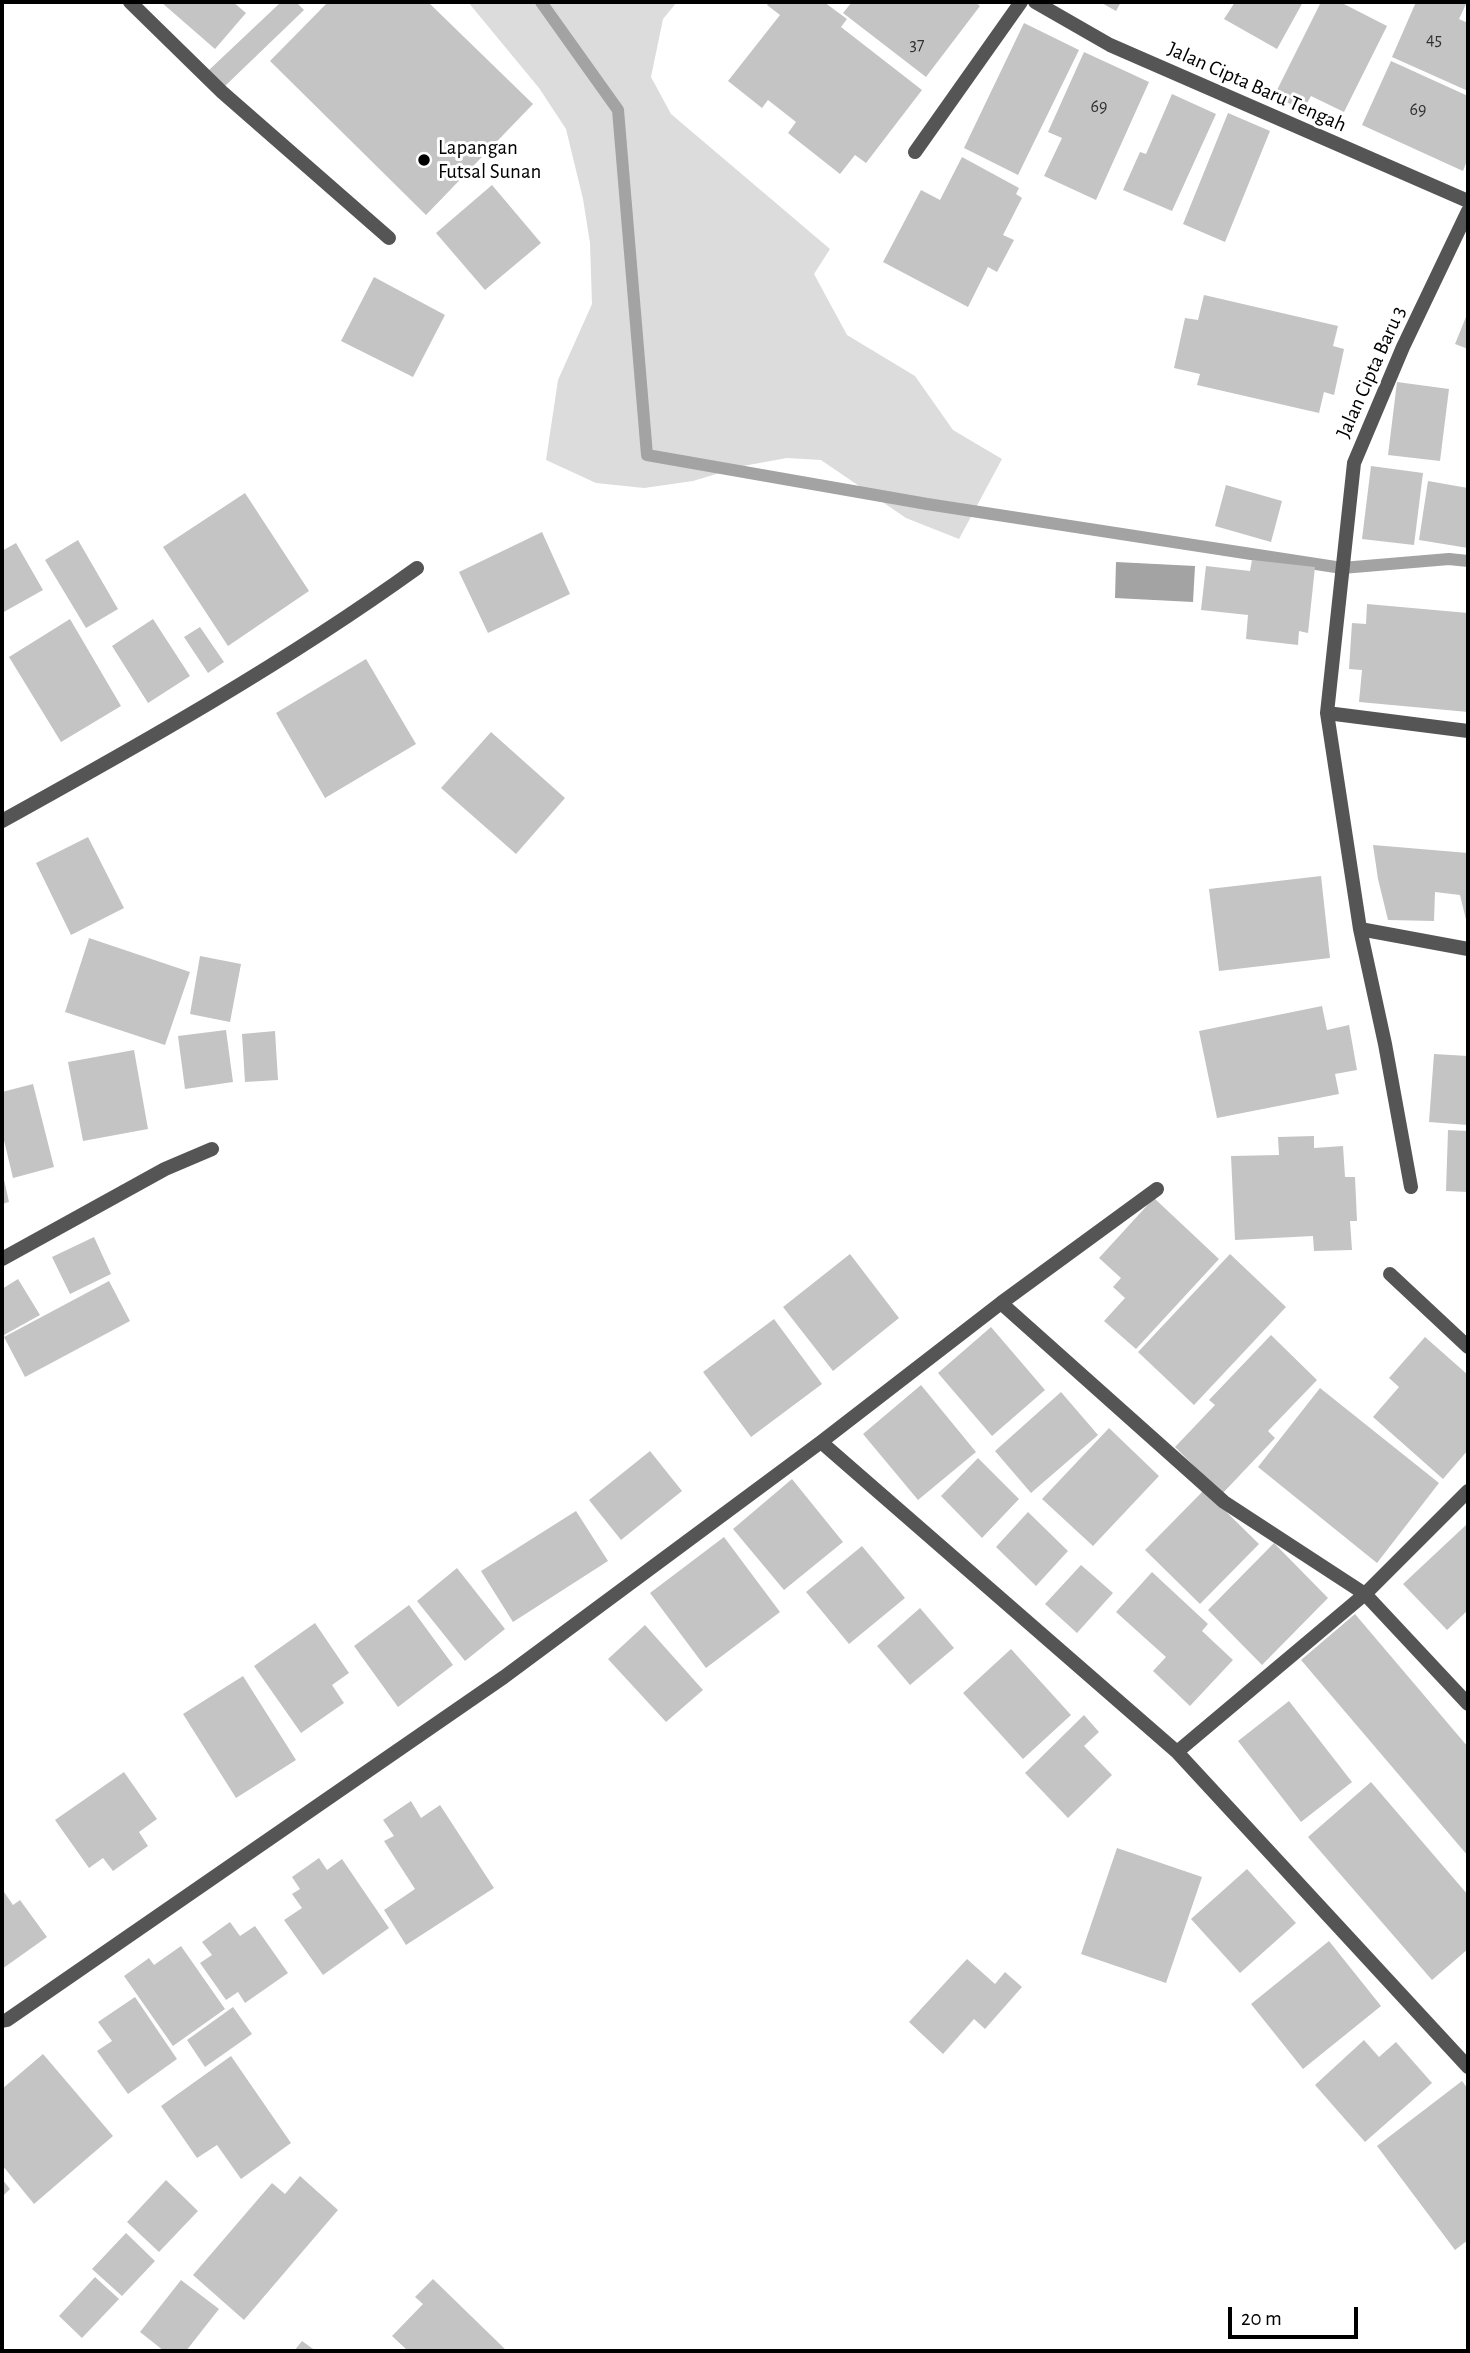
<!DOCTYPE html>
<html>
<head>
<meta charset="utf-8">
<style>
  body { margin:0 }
  #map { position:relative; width:1470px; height:2353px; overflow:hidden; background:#fff; font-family:"Alegreya Sans",sans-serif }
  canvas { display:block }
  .frame { position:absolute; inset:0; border:4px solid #000; pointer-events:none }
  .scale { position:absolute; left:1228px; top:2307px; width:130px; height:32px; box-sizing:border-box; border:4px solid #000; border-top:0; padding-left:9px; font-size:21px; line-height:24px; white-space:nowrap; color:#000; -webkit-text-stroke:5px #fff; paint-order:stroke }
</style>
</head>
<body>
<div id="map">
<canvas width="1470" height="2353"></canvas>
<div class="frame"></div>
<div class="scale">20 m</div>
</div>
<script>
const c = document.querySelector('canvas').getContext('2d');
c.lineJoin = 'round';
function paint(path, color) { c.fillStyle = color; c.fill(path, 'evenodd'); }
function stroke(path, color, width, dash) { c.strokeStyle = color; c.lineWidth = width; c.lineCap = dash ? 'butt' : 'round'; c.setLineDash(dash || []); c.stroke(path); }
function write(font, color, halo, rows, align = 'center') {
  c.font = font + ' "Alegreya Sans",sans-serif'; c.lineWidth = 6; c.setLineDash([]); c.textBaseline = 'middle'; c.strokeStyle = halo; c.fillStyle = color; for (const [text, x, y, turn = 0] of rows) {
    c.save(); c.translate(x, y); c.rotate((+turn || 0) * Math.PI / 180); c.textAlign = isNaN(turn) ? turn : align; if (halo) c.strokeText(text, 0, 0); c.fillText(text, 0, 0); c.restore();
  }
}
paint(new Path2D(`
  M468 2H677L663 19 651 77 671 114 830 249 814 274 847 335 915 376 953 430 1002 459 959 539 906 518 821 460 787 458 743 466 693 481 644 488 596 483 546 460 558 380 592 304 590 243 583 199 566 129 539 88Z`), '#dcdcdc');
paint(new Path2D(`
  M1116 562 1195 566 1193 602 1115 598Z`), '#a3a3a3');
stroke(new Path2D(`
  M541 2 618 110 647 455 927 504 1342 568 1449 559 1468 561`), '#a3a3a3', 12);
paint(new Path2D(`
  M161 2H233L246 13 215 49Z
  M281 2H296L304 10 224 87 209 70Z
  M328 2H428L533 104 426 215 270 61Z
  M769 2H824L847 19 841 27 922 90 866 163 855 155 840 174 788 133 796 122 768 100 762 108 728 81 780 15 767 5Z
  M852 2H975L980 6 926 77 843 13Z
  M1100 2H1121L1116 11Z
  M1235 2H1303L1277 49 1224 19Z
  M1321 2H1340L1387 26 1344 112 1311 96 1303 110 1274 96Z
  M1416 2H1467L1459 19 1468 23V91L1392 57Z
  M1024 23 1079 50 1018 175 964 148Z
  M1084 52 1149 82 1096 200 1044 176 1062 138 1048 132Z
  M1391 61 1468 96V158L1463 171 1362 125Z
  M1172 94 1216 114 1172 211 1123 190 1140 152 1146 154Z
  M1228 113 1270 131 1225 242 1183 224Z
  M962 157 1019 188 1016 194 1022 198 1003 235 1014 240 997 272 988 267 968 307 883 262 921 190 940 200Z
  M492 185 541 243 485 290 436 233Z
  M374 277 445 315 413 377 341 341Z
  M1204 295 1338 326 1333 346 1344 349 1334 395 1324 392 1319 413 1197 385 1200 374 1174 368 1185 318 1198 320Z
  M1468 312V349L1455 344Z
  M1397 382 1449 389 1440 461 1388 455Z
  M1371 466 1423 473 1414 545 1362 539Z
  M1428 481 1468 488V548L1419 540Z
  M1226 485 1282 501 1271 542 1215 526Z
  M245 493 309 591 228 646 163 547Z
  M542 532 570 594 488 633 459 572Z
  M78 540 118 609 86 628 45 560Z
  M16 543 43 590 2 613V551Z
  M1252 560 1315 567 1308 633 1299 631 1298 645 1246 639 1248 615 1201 610 1206 566 1250 571Z
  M1367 604 1468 613V712L1359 702 1362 670 1349 669 1352 623 1366 624Z
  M70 619 121 706 61 742 9 657Z
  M153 619 190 676 148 703 112 646Z
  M200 627 224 662 208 673 184 637Z
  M366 659 416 744 325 798 276 713Z
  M491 732 565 798 516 854 441 788Z
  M88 837 124 908 71 935 36 863Z
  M1373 845 1468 853V928L1460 895 1435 892 1434 921 1388 920 1378 879Z
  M1321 876 1330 958 1219 971 1209 889Z
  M89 938 190 972 165 1045 65 1012Z
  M200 956 241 964 230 1022 190 1014Z
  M1322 1006 1327 1030 1349 1025 1357 1070 1335 1074 1339 1094 1217 1118 1199 1031Z
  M226 1030 233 1082 185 1089 178 1036Z
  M275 1031 278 1080 245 1082 242 1034Z
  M134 1050 148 1129 83 1141 68 1062Z
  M1434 1054 1468 1056V1125L1429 1122Z
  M33 1084 54 1167 13 1178 2 1132V1092Z
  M1448 1130 1468 1131V1192L1446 1191Z
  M1314 1136V1148L1343 1146 1345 1177H1355L1357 1221H1350L1352 1250 1314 1251 1313 1236 1235 1240 1231 1156 1279 1155 1278 1137Z
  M3 1175 9 1202 2 1204V1176Z
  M1154 1198 1219 1259 1136 1349 1104 1321 1125 1298 1113 1287 1121 1278 1099 1258Z
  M94 1237 111 1274 70 1294 52 1257Z
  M850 1254 899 1318 833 1371 783 1307Z
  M1230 1254 1286 1307 1194 1405 1138 1352Z
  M18 1279 40 1315 4 1335 2 1330V1289Z
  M109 1281 130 1321 25 1377 4 1337Z
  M774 1319 822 1384 751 1437 703 1372Z
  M991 1327 1045 1390 992 1436 938 1373Z
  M1271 1335 1317 1380 1268 1431 1275 1438 1222 1494 1175 1447 1215 1405 1209 1400Z
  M1425 1337 1468 1375V1450L1443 1479 1373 1417 1399 1387 1389 1378Z
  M921 1385 976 1452 918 1500 863 1434Z
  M1320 1388 1439 1483 1377 1563 1258 1467Z
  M1061 1392 1098 1435 1031 1493 995 1451Z
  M1109 1428 1159 1476 1093 1546 1042 1499Z
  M650 1451 682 1491 621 1540 589 1500Z
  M978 1458 1019 1499 982 1538 941 1496Z
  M792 1479 843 1542 784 1590 733 1529Z
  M1204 1490 1259 1544 1200 1604 1145 1550Z
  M576 1511 608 1561 513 1622 481 1571Z
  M1028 1512 1068 1551 1036 1586 996 1547Z
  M1466 1525 1468 1528V1610L1447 1630 1403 1584Z
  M724 1537 780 1612 706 1668 650 1593Z
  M1274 1543 1328 1598 1262 1665 1208 1610Z
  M862 1546 905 1598 849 1644 806 1592Z
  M1081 1565 1113 1593 1077 1633 1045 1604Z
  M457 1568 505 1629 465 1661 417 1601Z
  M1152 1572 1208 1624 1202 1631 1233 1660 1190 1706 1153 1671 1166 1657 1116 1612Z
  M409 1605 453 1665 398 1707 354 1646Z
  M920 1608 954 1648 910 1685 877 1646Z
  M1355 1614 1468 1747V1856L1301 1660Z
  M315 1623 349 1673 332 1685 344 1703 301 1733 254 1666Z
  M645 1625 703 1690 666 1722 608 1659Z
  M1011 1649 1071 1715 1023 1759 963 1693Z
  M243 1676 296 1760 236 1798 183 1714Z
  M1289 1701 1352 1782 1301 1822 1238 1741Z
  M1084 1715 1099 1732 1084 1746 1112 1775 1068 1818 1025 1773Z
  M124 1772 157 1819 139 1832 148 1846 113 1871 103 1858 89 1868 55 1820Z
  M1371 1782 1468 1895V1949L1432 1980 1308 1837Z
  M411 1801 421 1818 440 1805 494 1888 406 1945 384 1910 415 1889 384 1841 394 1836 383 1820Z
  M1117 1848 1202 1877 1166 1983 1081 1954Z
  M319 1858 327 1870 342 1859 389 1928 323 1975 284 1920 302 1908 292 1894 300 1889 292 1877Z
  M1247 1869 1296 1923 1240 1973 1191 1919Z
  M2 1889 13 1905 20 1900 47 1937 2 1969Z
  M230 1922 240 1936 255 1926 288 1973 245 2003 238 1992 226 2000 200 1963 212 1955 202 1942Z
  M1329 1941 1381 2006 1303 2069 1251 2004Z
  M181 1946 225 2009 173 2046 124 1976 149 1958 154 1965Z
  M967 1959 995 1984 1005 1972 1022 1987 985 2029 974 2019 943 2054 909 2022Z
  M135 1997 177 2059 128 2094 97 2051 112 2041 98 2022Z
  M233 2007 252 2034 205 2067 187 2040Z
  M1364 2040 1379 2057 1396 2042 1432 2083 1365 2142 1315 2085Z
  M43 2054 113 2136 34 2204 2 2165V2089Z
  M231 2056 291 2143 241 2179 217 2145 197 2158 161 2106Z
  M1462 2081 1468 2089V2240L1455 2250 1377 2146Z
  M300 2176 338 2210 244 2320 193 2275 272 2183 285 2194Z
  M2 2179 10 2189 2 2197Z
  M166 2180 198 2211 159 2252 127 2222Z
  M126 2233 155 2261 122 2296 92 2269Z
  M95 2277 119 2299 82 2338 59 2316Z
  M433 2279 507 2351H408L392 2336 423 2304 415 2297Z
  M181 2280 219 2309 186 2351H164L140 2332Z
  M302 2341 316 2351H294Z`), '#c4c4c4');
stroke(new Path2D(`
  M130 2 222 92 389 238
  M1035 2 1110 45 1468 201
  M915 152 1021 2
  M1327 713 1468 731
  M2 821C143 743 285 663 417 568
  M1360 929 1468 949
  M1411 1187 1385 1044 1360 929 1327 713 1354 463 1403 347 1468 211
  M2 1259 165 1169 212 1149
  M1390 1274 1468 1347
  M1001 1303 1224 1502 1365 1594 1468 1704
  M821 1442 1177 1752 1468 2067
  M1177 1752 1365 1594 1468 1491
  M2 2021 7 2020 504 1677 821 1442 1001 1303 1157 1189`), '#555', 14);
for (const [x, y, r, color] of [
  [424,160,7,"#000"]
]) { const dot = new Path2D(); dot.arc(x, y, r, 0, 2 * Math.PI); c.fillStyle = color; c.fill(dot); stroke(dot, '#fff', 2.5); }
write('18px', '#313131', null, [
  ["45",1434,40],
  ["37",917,45],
  ["69",1099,107],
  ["69",1418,110]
]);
write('21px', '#000', '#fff', [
  ["Jalan Cipta Baru Tengah",1257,87,24],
  ["Jalan Cipta Baru 3",1371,372,-66]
]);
write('21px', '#000', '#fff', [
  ["Lapangan",438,148],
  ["Futsal Sunan",438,172]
], 'left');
</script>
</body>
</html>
